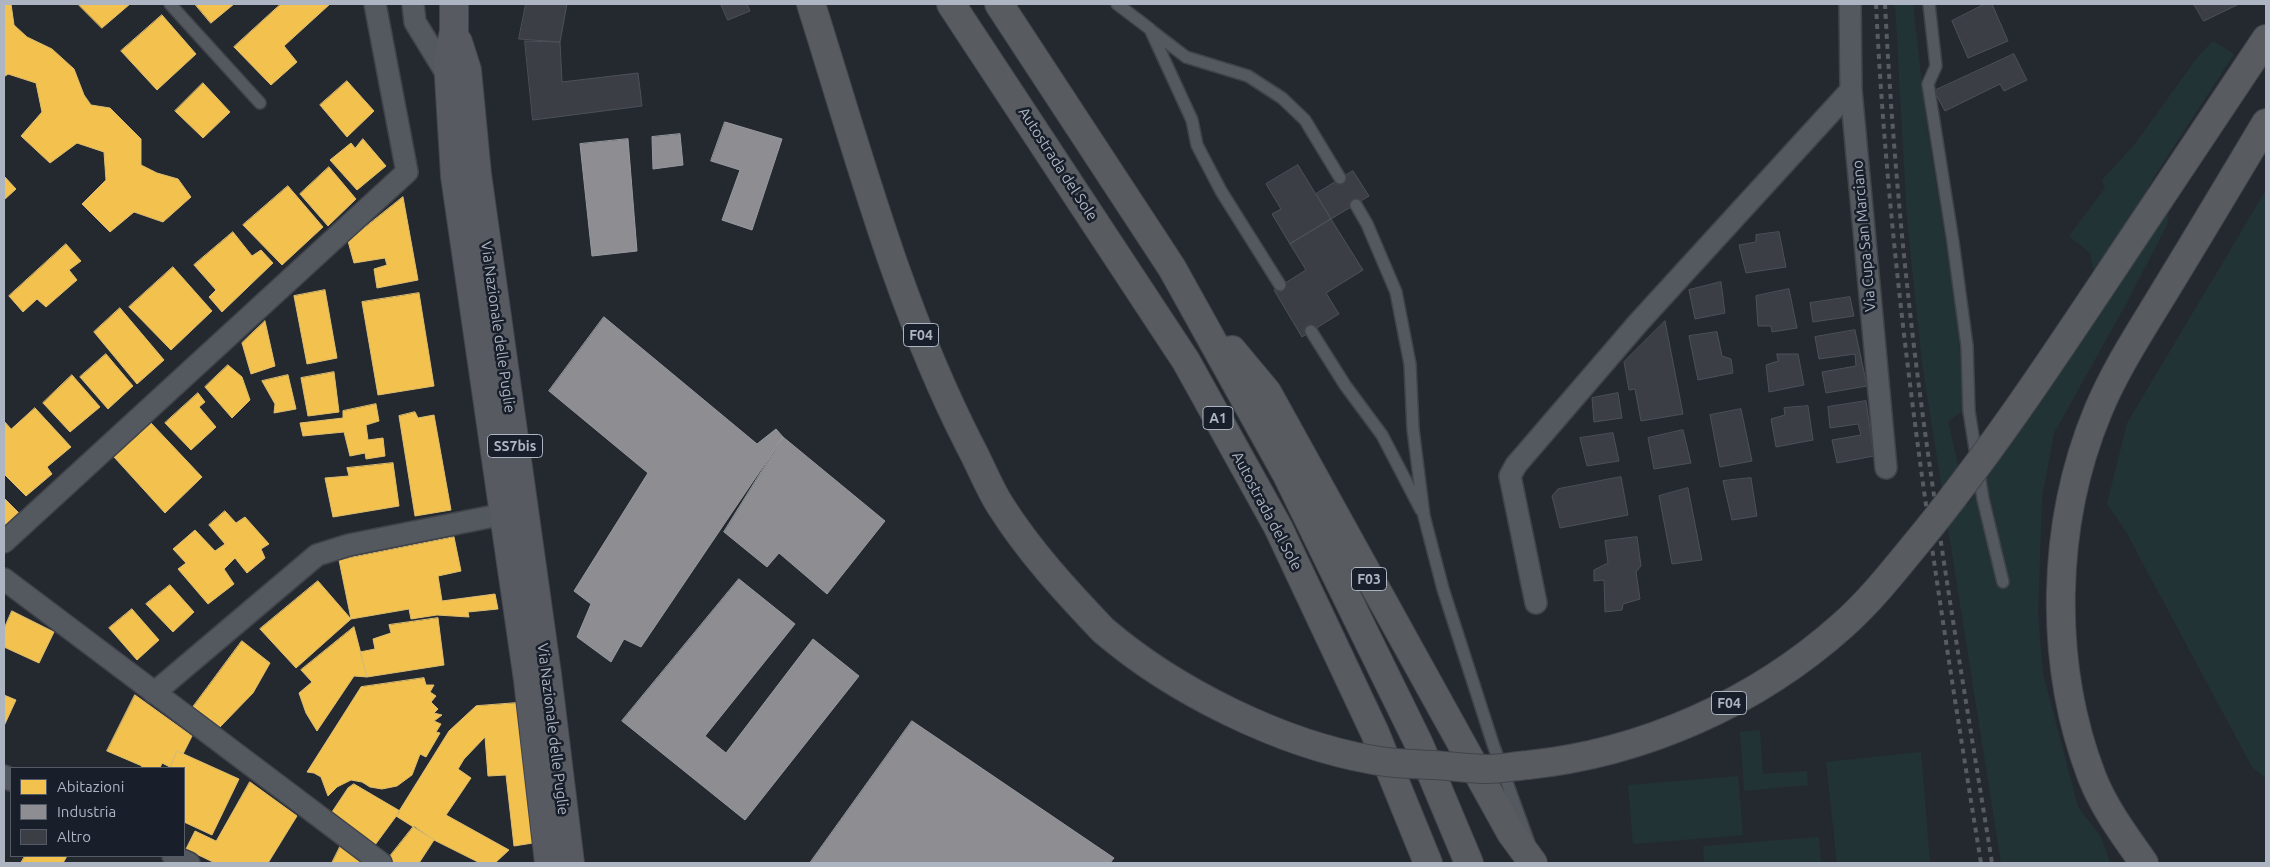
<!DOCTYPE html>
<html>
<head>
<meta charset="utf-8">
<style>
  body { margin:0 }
  #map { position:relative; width:2270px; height:867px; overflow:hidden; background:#242930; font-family:Ubuntu,sans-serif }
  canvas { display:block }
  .frame { position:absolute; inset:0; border:5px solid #adb5c3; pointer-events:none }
  .legend { position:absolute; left:10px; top:767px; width:175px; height:90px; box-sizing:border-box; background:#181f2a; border:1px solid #545b67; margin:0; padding:6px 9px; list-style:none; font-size:15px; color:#adb5c3 }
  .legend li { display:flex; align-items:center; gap:10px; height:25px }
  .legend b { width:25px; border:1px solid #545b67 }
</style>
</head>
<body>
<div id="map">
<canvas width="2270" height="867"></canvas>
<div class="frame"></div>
<ul class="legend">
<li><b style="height:14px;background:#f2c14e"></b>Abitazioni</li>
<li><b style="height:14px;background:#8d8d92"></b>Industria</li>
<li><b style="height:14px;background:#3b3f45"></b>Altro</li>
</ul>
</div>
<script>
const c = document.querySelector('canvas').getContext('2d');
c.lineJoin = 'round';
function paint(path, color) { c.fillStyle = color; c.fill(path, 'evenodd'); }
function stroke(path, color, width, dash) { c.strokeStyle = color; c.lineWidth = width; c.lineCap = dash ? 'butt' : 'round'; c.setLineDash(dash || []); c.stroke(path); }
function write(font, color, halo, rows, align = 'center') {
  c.font = font + ' Ubuntu,sans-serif'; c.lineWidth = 5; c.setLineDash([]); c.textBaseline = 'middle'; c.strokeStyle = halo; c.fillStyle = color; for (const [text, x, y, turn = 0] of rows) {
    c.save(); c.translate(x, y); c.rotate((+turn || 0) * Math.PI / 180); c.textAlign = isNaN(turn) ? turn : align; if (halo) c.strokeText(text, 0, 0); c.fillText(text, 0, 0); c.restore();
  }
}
paint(new Path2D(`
  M1895 4H1913L1926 120 1958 319 1963 411 1948 421 1967 506 2102 311 2090 253 2069 236 2105 188 2102 180 2135 144 2199 55 2213 41 2234 54 2156 174 2141 201 2165 210 2169 216 2167 225 2126 304 2054 433 2042 497 2038 614 2043 674 2078 807 2101 837 2110 863H2001L1922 363 1907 219Z
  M2266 190V778L2252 767 2125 530 2107 504 2127 423Z
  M1760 730 1763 774 1807 771 1808 785 1744 791 1740 732Z
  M1921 752 1930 863H1837L1826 762Z
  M1738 776 1743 835 1633 844 1628 785Z
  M1819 837 1821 863H1704L1703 846Z`), '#223336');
const homes = new Path2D(`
  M4 4H11L14 25 27 37 52 49 74 69 84 95 91 105 110 108 141 139V165L157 173 178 179 191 197 163 222 134 212 110 232 82 204 106 180 104 152 77 143 50 163 21 136 42 112 36 83 8 74 4 77Z
  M78 4H130L102 28Z
  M195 4H234L211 23Z
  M281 4H330L284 46 297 62 271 85 234 47Z
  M162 15 196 54 157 90 121 51Z
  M347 81 374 111 347 137 320 105Z
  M203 83 230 112 203 138 175 111Z
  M363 139 386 166 357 190 330 160 351 143 355 148Z
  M329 167 356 199 328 226 300 194Z
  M4 176 16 189 4 200Z
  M288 186 323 227 282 265 243 225Z
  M403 197 418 280 377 288 374 269 387 265 385 258 354 263 348 241Z
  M233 232 252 256 261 250 273 263 222 312 209 297 216 290 194 265Z
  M66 244 81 261 69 270 77 280 46 307 37 299 23 312 9 296Z
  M173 267 212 311 171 350 129 307Z
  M325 290 337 358 307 364 294 296Z
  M419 293 434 386 378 395 362 302Z
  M120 308 164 360 137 384 94 332Z
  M265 321 275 366 251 374 242 343Z
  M106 354 133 386 108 409 80 377Z
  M228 365 242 377 250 400 232 418 205 387Z
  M334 372 339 412 308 416 301 378Z
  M72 375 100 407 70 432 43 403Z
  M288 375 296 409 274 413 275 404 262 381Z
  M198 393 205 402 199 407 216 427 191 450 165 423Z
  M376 404 379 421 366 425 368 440 383 438 385 456 366 459 365 453 350 456 344 432 303 436 300 423 343 418V411Z
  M35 408 71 447 47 467 52 474 26 496 4 474V421L11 429Z
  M415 412 418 418 434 415 451 510 415 516 399 416Z
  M151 423 202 477 165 513 114 457Z
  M393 463 399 506 333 517 325 478 349 476 347 468Z
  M4 498 21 515 4 530Z
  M225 511 236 523 245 517 269 544 261 549 265 558 247 573 235 558 224 569 234 584 208 604 178 569 186 563 173 549 195 530 215 551 225 544 209 525Z
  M454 537 461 571 438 576 442 601 495 594 498 609 468 612 469 617 437 615 411 619 409 609 351 619 339 560Z
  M318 581 351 619 296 668 260 629Z
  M170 585 194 612 173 632 146 604Z
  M132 609 159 640 137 660 109 628Z
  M12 611 54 632 39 663 4 647V629Z
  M438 618 444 665 367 677 360 652 375 649 373 639 391 633 389 625Z
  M354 627 367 677 354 676 317 731 306 713 299 693 312 682 301 670Z
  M242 641 270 663 253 693 220 727 193 707Z
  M424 678 426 685H434L430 692 436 696 431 702 438 709 434 713 442 715 434 721 441 724 436 732 440 733 426 757 420 754 412 775 397 786 382 789 370 787 362 782 351 780 337 787 328 796 321 777 314 773 307 772 361 687Z
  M4 695 16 700 4 726Z
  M135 695 192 736 183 754 177 751 170 767 162 763 160 768H141L142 766 107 751Z
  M517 703 533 843 514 846 506 775 488 776 485 737 464 759 458 769 471 778 446 815 509 850 495 863H480L434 840 396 816 449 731 476 706Z
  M177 751 239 779 212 835 184 822V768H170Z
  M250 782 297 816 268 863H215L186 849 195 831 216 841Z
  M354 784 400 811 375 845 332 812 348 788Z
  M414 826 434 840 419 863H391L387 860Z
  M341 845 362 863H332Z
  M25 856H67L63 863H21Z`);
paint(homes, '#f2c14e');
stroke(homes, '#ddbd71', 1);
const industry = new Path2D(`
  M725 122 782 139 752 230 722 220 740 170 711 161Z
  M680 134 683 165 653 169 652 137Z
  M628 139 637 251 592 256 580 144Z
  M604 317 757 444 776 429 783 437 641 647 624 639 611 662 577 637 591 604 574 591 648 473 549 391Z
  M783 437 885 521 827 594 779 553 767 567 724 532Z
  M739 579 795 624 705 736 726 753 813 639 859 676 745 820 622 721Z
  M912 721 1114 858 1110 863H810Z`);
paint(industry, '#8d8d92');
stroke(industry, '#9799a1', 1);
const building = new Path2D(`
  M526 4H567L560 42 519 39Z
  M721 4H747L750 11 728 20Z
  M1985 4H1992L2008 41 1968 58 1952 21Z
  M2194 4H2239L2204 21Z
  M525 41 560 42 562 82 638 73 642 106 533 120Z
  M2014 54 2027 80 2004 91 2000 84 1945 111 1934 91Z
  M1298 165 1331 219 1290 244 1272 214 1281 209 1266 184Z
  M1353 171 1369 196 1331 219 1316 194Z
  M1331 219 1363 270 1326 293 1339 314 1302 337 1274 290 1306 270 1290 244Z
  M1779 232 1786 267 1746 273 1739 245 1756 242V235Z
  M1721 282 1725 313 1695 319 1689 290Z
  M1789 289 1797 328 1772 332 1771 326H1758L1756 296Z
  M1850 297 1854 316 1813 322 1810 303Z
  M1665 321 1683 414 1641 421 1635 389 1629 390 1624 362Z
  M1855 330 1867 386 1826 393 1822 372 1856 366 1855 354 1819 359 1815 337Z
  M1717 332 1722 356 1731 359 1733 373 1698 380 1689 336Z
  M1777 354H1798L1804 385 1769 392 1766 365 1778 361Z
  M1618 393 1622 418 1594 422 1592 398Z
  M1866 401 1874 456 1837 463 1832 440 1861 435 1858 424 1830 428 1828 407Z
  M1808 406 1813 440 1776 447 1771 419 1785 415 1784 408Z
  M1741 409 1752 461 1720 467 1710 415Z
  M1683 430 1691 463 1654 469 1648 438Z
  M1613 433 1619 461 1587 466 1580 438Z
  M1621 477 1628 515 1560 528 1552 496 1558 489Z
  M1751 478 1757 516 1732 520 1723 481Z
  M1688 488 1702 560 1672 564 1659 496Z
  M1637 537 1641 566 1636 572 1640 599 1623 604 1622 610 1605 612 1604 580 1594 581V570L1608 563 1605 541Z`);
paint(building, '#3b3f45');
stroke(building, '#4c5058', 1);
const service = new Path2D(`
  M170 4 260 103
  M1117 4 1150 29 1192 120 1197 145 1221 191 1280 285
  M1929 4 1936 66 1928 84 1953 242 1967 346 1969 411 1983 499 2003 582
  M1152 31 1186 57 1248 76 1282 98 1305 120 1340 178
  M1356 205 1367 224 1396 292 1410 364 1413 429 1424 516 1443 589 1493 744 1529 843
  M1311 331 1345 385 1382 435 1421 510`);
const minor = new Path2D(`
  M413 4 415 22 448 76
  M1850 4 1851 90 1886 468
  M4 542 407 172 375 4
  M4 579 381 863
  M1536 603 1510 476 1516 465 1639 322 1851 90
  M154 693 317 555 349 545 519 511
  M4 776 11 780
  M173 856 189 863`);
const primary = new Path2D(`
  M454 4V31L448 61 455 176 528 680 549 863
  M458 42 467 70 477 174 547 674 570 863`);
const motorway = new Path2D(`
  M811 4C858 152 898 305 969 444 980 464 988 486 1000 505 1029 551 1065 590 1103 630
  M951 4 1186 361 1278 527 1375 733 1428 863
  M999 4 1172 268 1287 475 1419 744 1469 863
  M2160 198 2266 39
  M1232 350 1267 392 1511 833 1533 863
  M2144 863C2125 836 2104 808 2092 777 2048 663 2051 524 2098 411 2115 370 2140 332 2163 294 2198 237 2232 180 2266 123`);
stroke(service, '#404349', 14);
stroke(minor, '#404349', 24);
stroke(primary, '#41454d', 30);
stroke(motorway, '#41454c', 30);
stroke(service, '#54585f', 11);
stroke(minor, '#54585f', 21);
stroke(primary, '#575a61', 28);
stroke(motorway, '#585b5f', 28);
stroke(new Path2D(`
  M1876 4C1890 293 1935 578 1981 863
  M1885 4C1891 121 1901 239 1915 355 1936 525 1965 694 1992 863`), '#585b62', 4, [5, 5]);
const motorwayBridge = new Path2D(`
  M1103 630C1174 691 1281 744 1373 760 1393 764 1414 764 1434 765 1451 766 1470 769 1487 769 1501 769 1514 766 1528 765 1643 753 1756 703 1843 625 1870 601 1892 573 1915 545 2005 436 2081 315 2160 198`);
stroke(motorwayBridge, '#41454c', 30, []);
stroke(motorwayBridge, '#585b5f', 28);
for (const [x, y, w] of [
  [921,335,35],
  [1218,418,30],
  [515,446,55],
  [1369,579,35],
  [1729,703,35]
]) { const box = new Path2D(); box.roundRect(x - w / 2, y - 11.5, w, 23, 4); c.fillStyle = '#181f2a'; c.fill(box); stroke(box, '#adb5c3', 1); }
write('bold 14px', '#adb5c3', null, [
  ["F04",921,335],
  ["A1",1218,418],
  ["SS7bis",515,446],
  ["F03",1369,579],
  ["F04",1729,703]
]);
write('15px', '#adb5c3', '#181f2a', [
  ["Autostrada del Sole",1058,164,57],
  ["Via Cupa San Marciano",1864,236,-95],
  ["Via Nazionale delle Puglie",498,327,82],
  ["Autostrada del Sole",1267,511,62],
  ["Via Nazionale delle Puglie",553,729,83]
]);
</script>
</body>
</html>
